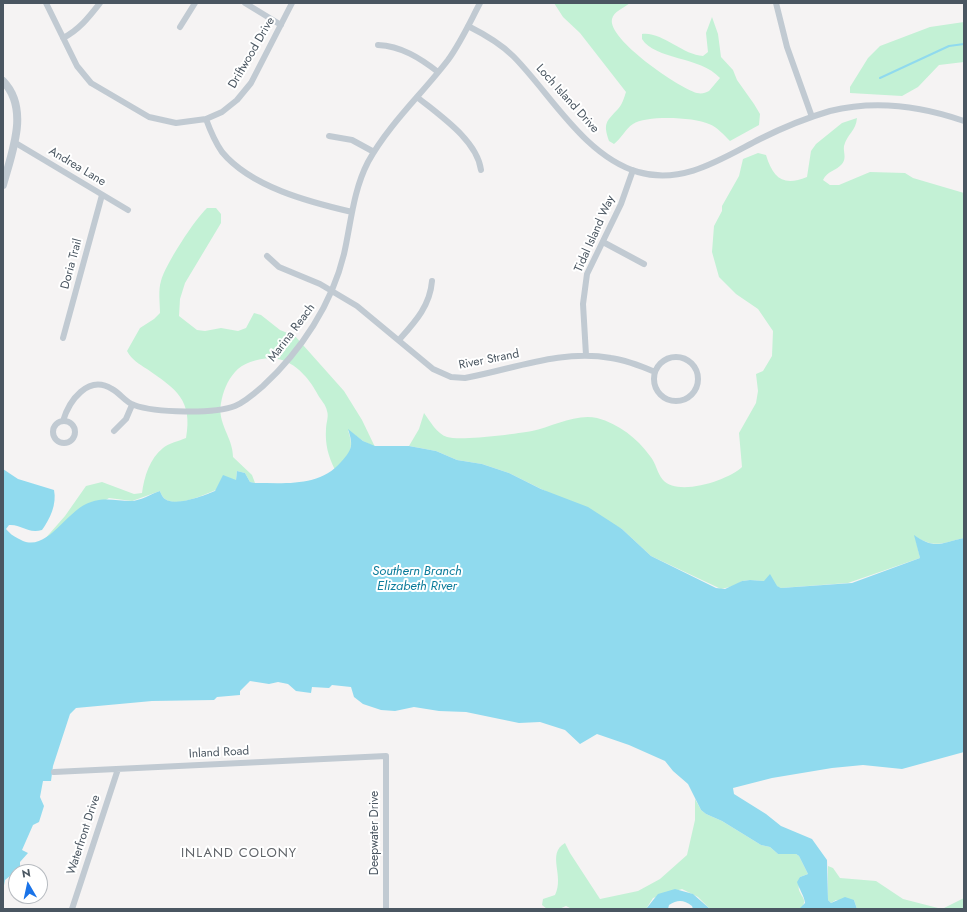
<!DOCTYPE html>
<html>
<head>
<meta charset="utf-8">
<style>
  body { margin:0 }
  #map { position:relative; width:967px; height:912px; overflow:hidden; background:#f5f3f3; font-family:Jost,sans-serif }
  canvas { display:block }
  .frame { position:absolute; inset:0; border:4px solid #4a5661; pointer-events:none }
  .north { position:absolute; left:8px; top:864px; width:40px; height:40px; box-sizing:border-box; background:#fff; border:1px solid #b7bbc0; border-radius:50%; rotate:351deg; font-size:11px; font-weight:700; line-height:16px; text-align:center; color:#4a5661 }
  .north::after { content:''; display:block; margin:auto; width:14px; height:18px; background:#1a73e8; clip-path:polygon(50% 0,100% 100%,50% 72%,0 100%) }
</style>
</head>
<body>
<div id="map">
<canvas width="967" height="912"></canvas>
<div class="frame"></div>
<div class="north">N</div>
</div>
<script>
const c = document.querySelector('canvas').getContext('2d');
c.lineJoin = 'round';
function paint(path, color) { c.fillStyle = color; c.fill(path, 'evenodd'); }
function stroke(path, color, width, dash) { c.strokeStyle = color; c.lineWidth = width; c.lineCap = dash ? 'butt' : 'round'; c.setLineDash(dash || []); c.stroke(path); }
function write(font, color, halo, rows, align = 'center') {
  c.font = font + ' Jost,sans-serif'; c.lineWidth = 4; c.setLineDash([]); c.textBaseline = 'middle'; c.strokeStyle = halo; c.fillStyle = color; for (const [text, x, y, turn = 0] of rows) {
    c.save(); c.translate(x, y); c.rotate((+turn || 0) * Math.PI / 180); c.textAlign = isNaN(turn) ? turn : align; if (halo) c.strokeText(text, 0, 0); c.fillText(text, 0, 0); c.restore();
  }
}
paint(new Path2D(`
  M554 3H630C624 8 614 11 612 19 607 39 679 88 697 93 702 94 705 93 709 91L720 78C700 56 655 60 642 39V34C661 31 683 55 703 56L708 52 706 33 712 17 718 34 721 57 733 70 737 80 754 104 760 114 759 125 730 141C724 135 717 127 709 124 694 117 646 115 633 124 625 129 622 138 614 144L609 141C603 123 606 122 618 109 622 105 624 98 626 92L580 33 563 17Z
  M964 22V62L939 65 918 87 902 96 850 93V87L868 58 880 46 930 27Z
  M857 118C856 131 847 134 844 146 843 152 847 158 842 164 836 171 827 171 823 180L830 185H839L870 172 905 173 913 178 964 193V538C942 543 935 549 915 536L920 558 848 583 781 588 764 581 750 580 742 581 734 586 721 589 651 556 622 529 509 473 482 464 457 460 436 451 409 446 419 429 424 413C430 421 437 434 447 437 461 441 516 434 532 431 551 427 577 413 597 418 619 424 637 438 650 456 656 463 657 473 663 480 678 497 729 480 742 467L739 433 756 403 758 391 756 374 763 371 772 356 773 331 758 309 736 294 719 277 712 252 714 226 722 211V206L739 176 743 159 758 153 766 155C773 178 783 187 807 177L811 151 816 144 842 123Z
  M207 208H216L221 214V223L185 283 180 299 179 316 197 330 205 331 221 328 238 331 246 328 254 313 261 315 280 330 295 336 344 391 362 420 375 447 363 441 348 430C355 452 349 454 335 470 328 456 325 444 326 429 326 423 329 416 327 411 326 405 321 400 318 395 311 381 298 365 282 360 268 355 244 361 235 372 227 381 223 392 221 403 217 424 233 437 233 457L252 475 255 483 250 482 245 473 237 471 236 480C223 487 178 510 165 499 163 498 161 494 160 491L132 501 109 498 43 541 65 516 86 486 102 482 134 494 142 493C144 477 150 458 163 448 169 443 179 441 186 438 193 400 176 389 147 369 139 364 132 360 127 351L140 328 154 319 160 313C160 303 158 290 161 281 165 265 195 219 207 208Z
  M695 799 701 810 706 814 722 821 761 845 770 847 778 854H796L799 856 808 874 800 877C800 880 798 886 799 890 802 898 807 899 802 908L710 909 698 897 682 889 653 898 646 909H572L566 906 559 909H547L542 905 543 899 555 895C565 876 546 854 565 843L570 853 600 899 638 891 660 879 687 855 695 820Z
  M828 866 833 868 840 878 876 881 903 899 938 908H944L964 898V909H857L854 900H836L831 903 828 900Z`), '#c3f1d5');
paint(new Path2D(`
  M348 429 363 441 375 446H409L436 451 457 460 482 464 509 473 541 489 588 507 622 529 651 556 716 588 725 589 742 581 750 580 764 581 770 574 777 586 781 588 852 583 920 558 914 535C935 550 941 543 964 538V752L902 769 863 765 832 768 772 778 733 788 734 794 766 814 781 826 812 839 827 860 828 900 831 903 845 897 854 900 857 909H799L805 903C804 895 799 889 797 882L800 877 808 874 799 856 796 854H778L770 847 761 845 722 821 706 814 701 810 688 784 673 771 665 761 629 745 597 734 580 744 565 730 540 722 519 723 466 712 439 711 414 707 395 711 381 710 363 704 354 697 351 687 332 685 329 688 312 687 311 693 296 691 288 684 278 682 269 684 250 681 240 691V695L217 697 214 700 152 701 76 708 70 714 53 766 51 781H43L40 797 44 806 39 822 33 825 22 850 28 853 20 862V868L5 880 3 891V469L18 479 54 490C57 504 50 519 42 530 27 534 22 524 9 525L6 529C11 535 15 537 23 541 49 551 67 509 91 502 105 497 117 501 131 501 140 501 151 494 160 491 161 494 163 498 165 499 175 507 206 495 215 491L223 475 236 480 237 471 245 473 250 482 255 483C285 483 320 487 341 462 353 449 353 445 348 429Z
  M675 889 693 894 710 909H693L692 906C684 900 678 899 669 905L668 909H646L658 894Z`), '#90daee');
stroke(new Path2D(`
  M880 78 949 46 964 44`), '#90daee', 2);
stroke(new Path2D(`
  M46 3 77 66 91 83 149 117 176 123 206 119 222 112 237 100 251 83 292 3
  M245 3 281 25
  M776 3 787 47 812 117
  M468 26C484 34 500 43 513 56 550 93 584 156 638 172 683 185 721 159 760 139 782 128 806 118 830 111 874 100 921 106 964 121
  M180 27 195 3
  M63 38C79 30 89 17 100 3
  M378 45C401 46 420 58 438 72
  M417 97C439 115 477 140 481 170
  M206 119C210 130 215 142 222 152 251 187 309 202 352 212
  M329 136 352 140 374 152
  M14 142 128 210
  M603 242 644 264
  M267 256 279 267 320 284 357 306 433 369 451 377 465 378C514 369 561 349 611 358 626 360 641 366 655 372
  M63 338 102 195
  M399 340C415 322 430 306 432 281
  M586 355 583 304 587 274 621 204 633 170
  M654 379a22 22 0 1 1 44 0a22 22 0 1 1-44 0Z
  M63 421C69 401 88 374 112 389 120 393 126 403 134 405 155 413 215 414 235 406 245 402 255 393 263 386 301 351 332 304 344 254 351 223 353 191 368 162 389 124 422 94 448 60 461 42 470 22 480 3
  M53 432a11 11 0 1 1 22 0a11 11 0 1 1-22 0Z
  M114 431 126 419 132 405
  M54 772 386 756V909
  M72 909 118 769`), '#c1cad2', 6);
stroke(new Path2D(`
  M3 81C30 109 12 152 3 185`), '#c1cad2', 8);
write('12px', '#4a5661', '#fff', [
  ["Driftwood Drive",252,53,-60],
  ["Loch Island Drive",567,99,48],
  ["Andrea Lane",77,167,31],
  ["Tidal Island Way",595,234,-66],
  ["Doria Trail",72,264,-75],
  ["Marina Reach",292,333,-53],
  ["River Strand",489,360,-11],
  ["Inland Road",219,753,-3],
  ["Deepwater Drive",375,833,-90],
  ["Waterfront Drive",84,835,-72]
]);
write('italic 13px', '#0c7c9b', '#fff', [
  ["Southern Branch",417,572],
  ["Elizabeth River",417,587]
]);
c.letterSpacing = '1px';
write('13px', '#5f6368', '#fff', [
  ["INLAND COLONY",239,854]
]);
c.letterSpacing = '0px';
</script>
</body>
</html>
